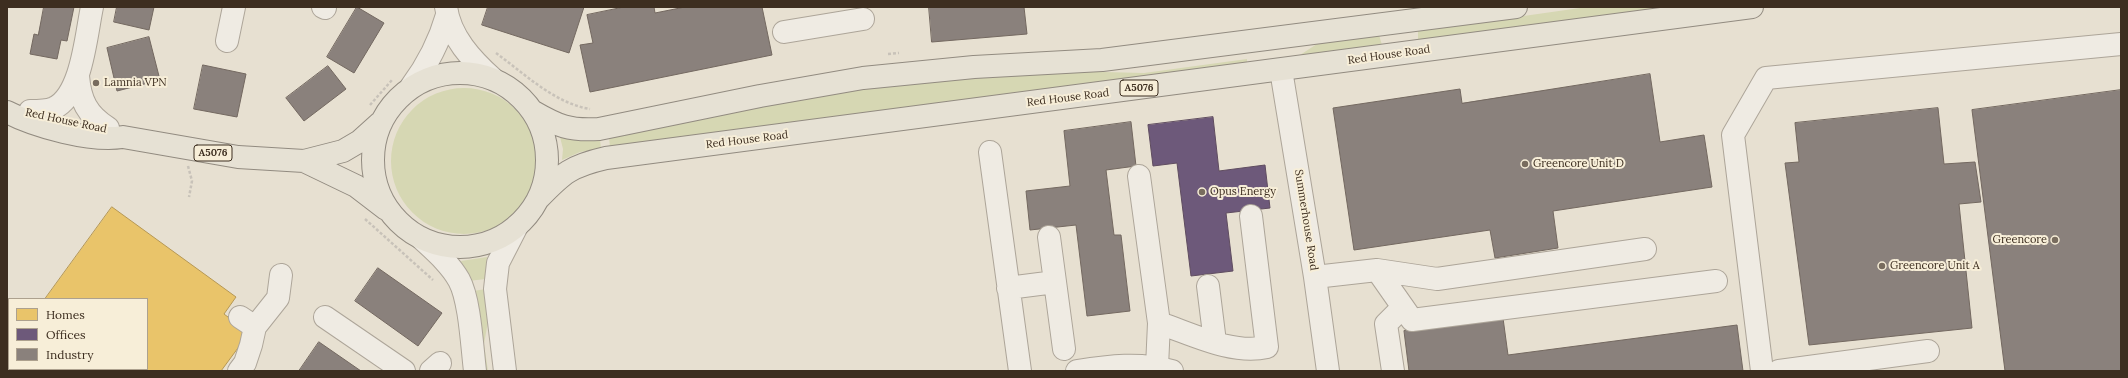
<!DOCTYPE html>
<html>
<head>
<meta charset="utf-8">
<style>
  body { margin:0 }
  #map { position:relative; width:2128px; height:378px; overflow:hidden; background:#e7e0d1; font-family:Lora,serif }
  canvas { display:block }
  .frame { position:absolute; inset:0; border:8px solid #3d2e20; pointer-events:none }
  .legend { position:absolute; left:8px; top:298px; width:140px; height:72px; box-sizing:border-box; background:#f7eed8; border:1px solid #ada18e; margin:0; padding:5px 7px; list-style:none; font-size:12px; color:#3d2e20 }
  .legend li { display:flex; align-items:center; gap:8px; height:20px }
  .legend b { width:20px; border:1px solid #ada18e }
</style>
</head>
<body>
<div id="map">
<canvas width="2128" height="378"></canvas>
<div class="frame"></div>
<ul class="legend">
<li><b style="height:11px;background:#e9c46a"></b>Homes</li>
<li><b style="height:11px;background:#6d597a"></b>Offices</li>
<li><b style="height:11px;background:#8a817c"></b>Industry</li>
</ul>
</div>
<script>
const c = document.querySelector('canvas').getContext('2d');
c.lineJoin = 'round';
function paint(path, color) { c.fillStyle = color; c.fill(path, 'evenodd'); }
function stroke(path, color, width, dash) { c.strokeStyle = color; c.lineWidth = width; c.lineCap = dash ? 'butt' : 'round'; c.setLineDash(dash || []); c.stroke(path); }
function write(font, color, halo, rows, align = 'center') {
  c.font = font + ' Lora,serif'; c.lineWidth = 4; c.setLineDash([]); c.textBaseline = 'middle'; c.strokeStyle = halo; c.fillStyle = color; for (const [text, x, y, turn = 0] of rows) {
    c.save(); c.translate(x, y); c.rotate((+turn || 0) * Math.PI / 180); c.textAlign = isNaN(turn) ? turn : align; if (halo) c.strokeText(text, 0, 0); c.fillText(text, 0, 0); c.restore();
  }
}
paint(new Path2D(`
  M1587 7H1678L1418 41V31Z
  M1379 35 1382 45 1300 55 1320 42Z
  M1247 59V63L610 147 609 137 829 94 920 82 1063 71 1144 73Z
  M391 161a73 73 0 1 1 146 0a73 73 0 1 1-146 0Z
  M560 137 600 139 601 149 580 152 562 160 563 149Z
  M487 257 486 279 468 281 461 261Z
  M486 289 489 316 484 344 488 371H484L473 291Z`), '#d6d7b3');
const homes = new Path2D(`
  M112 207 236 297 224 314 249 333 221 371H7V351L9 348V369H147V299H45Z`);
paint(homes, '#e9c46a');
stroke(homes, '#b59754', 1);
const offices = new Path2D(`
  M1213 117 1219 171 1265 165 1270 208 1226 213 1233 271 1191 276 1177 163 1153 166 1148 125Z`);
paint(offices, '#6d597a');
stroke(offices, '#5f4c5f', 1);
const industry = new Path2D(`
  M44 7H74L67 41 61 40 57 59 30 54 34 34 38 35Z
  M117 7H154L149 30 114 22Z
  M357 7 384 23 354 73 327 57Z
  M488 7H584L569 53 482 25Z
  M624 7H654L655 13 685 7H762L772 55 590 92 580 45 593 43 587 15Z
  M929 7H1024L1027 34 932 42Z
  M149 37 160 80 117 91 107 48Z
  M203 65 246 74 237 117 194 109Z
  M328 66 346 89 304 121 286 98Z
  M1650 74 1660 142 1704 135 1712 187 1553 211 1558 248 1495 258 1490 230 1354 250 1333 108 1460 89 1462 103Z
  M2121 90V371H2005L1972 110Z
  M1938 108 1944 164 1975 162 1981 202 1959 204 1972 328 1809 345 1785 163 1799 162 1795 123Z
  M1131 122 1136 166 1106 170 1114 235H1121L1130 311 1087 316 1076 225 1030 230 1026 191 1070 186 1064 131Z
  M378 268 442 313 418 346 355 301Z
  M1503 318 1508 355 1737 325 1743 371H1409L1404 331Z
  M319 342 361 371H299Z`);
paint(industry, '#8a817c');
stroke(industry, '#736860', 1);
const minor = new Path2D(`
  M323 7 325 8
  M446 7C450 37 472 60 493 79
  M784 32 863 19
  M227 41 234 7
  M1281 70 1315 277 1328 371
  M78 76C80 100 87 115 108 128
  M411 87C428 64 439 43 447 15
  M30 111C37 111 47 111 54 108 82 95 86 35 92 7
  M990 152 1020 371
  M1139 176 1159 323 1157 367
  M1049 237 1064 349
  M422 239C436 252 450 264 459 280 470 300 472 347 475 371
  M1377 270 1412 320 1716 281
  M1315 277 1377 270 1437 279 1645 249
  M1208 286 1215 342
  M1008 288 1055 282
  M240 317 255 327
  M325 317 404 371
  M1159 323C1192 334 1232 355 1267 347L1251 216
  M239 371 245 363 251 345 255 327 278 298 281 275
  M431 371 440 363
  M505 371 495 289 498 263 517 226
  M1077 371C1109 366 1140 362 1172 371
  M1393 371 1386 324 1403 307
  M1762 371 1733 135 1766 78 2121 44
  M1779 371 1928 351`);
const major = new Path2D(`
  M373 160a87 87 0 1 1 174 0a87 87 0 1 1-174 0Z
  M532 111C558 126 569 131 599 129L760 96 863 78 974 67 1102 60 1516 7
  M7 112C36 127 91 142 123 137L238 157 304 161 343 151 360 141 380 123
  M304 161 356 186 386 209
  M539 198C563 173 571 166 606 158L1752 7`);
stroke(minor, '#ada599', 24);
stroke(major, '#928b80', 24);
stroke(new Path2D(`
  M496 53C525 74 554 103 590 109
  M888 54 899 53
  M370 105 392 80
  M188 166 192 181 189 197
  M365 219 433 280`), '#c8c2b9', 2.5, [3, 2]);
stroke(minor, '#efebe3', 22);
stroke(major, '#e6e1d4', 22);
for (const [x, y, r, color] of [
  [96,83,4,"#786c5e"],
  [1525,164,4,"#786c5e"],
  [1202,192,4,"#786c5e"],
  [2055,240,4,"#786c5e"],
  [1882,266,4,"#786c5e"]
]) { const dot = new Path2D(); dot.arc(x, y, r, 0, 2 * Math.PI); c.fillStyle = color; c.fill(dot); stroke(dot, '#f7eed8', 1.5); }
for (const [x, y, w] of [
  [1139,88,38],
  [213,153,38]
]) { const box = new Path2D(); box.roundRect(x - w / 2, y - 8, w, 16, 3); c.fillStyle = '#f7eed8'; c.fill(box); stroke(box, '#3d2e20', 1); }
write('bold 10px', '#3d2e20', null, [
  ["A5076",1139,88],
  ["A5076",213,153]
]);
write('11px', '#3d2e20', '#f7eed8', [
  ["Red House Road",1389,55,-8],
  ["Red House Road",1068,98,-7],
  ["Red House Road",66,121,12],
  ["Red House Road",747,140,-7],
  ["Summerhouse Road",1306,220,81]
]);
write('11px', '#3d2e20', '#f7eed8', [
  ["Lamnia VPN",104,83],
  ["Greencore Unit D",1533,164],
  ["Opus Energy",1210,192],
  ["Greencore",2047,240,"right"],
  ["Greencore Unit A",1890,266]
], 'left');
</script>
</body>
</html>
